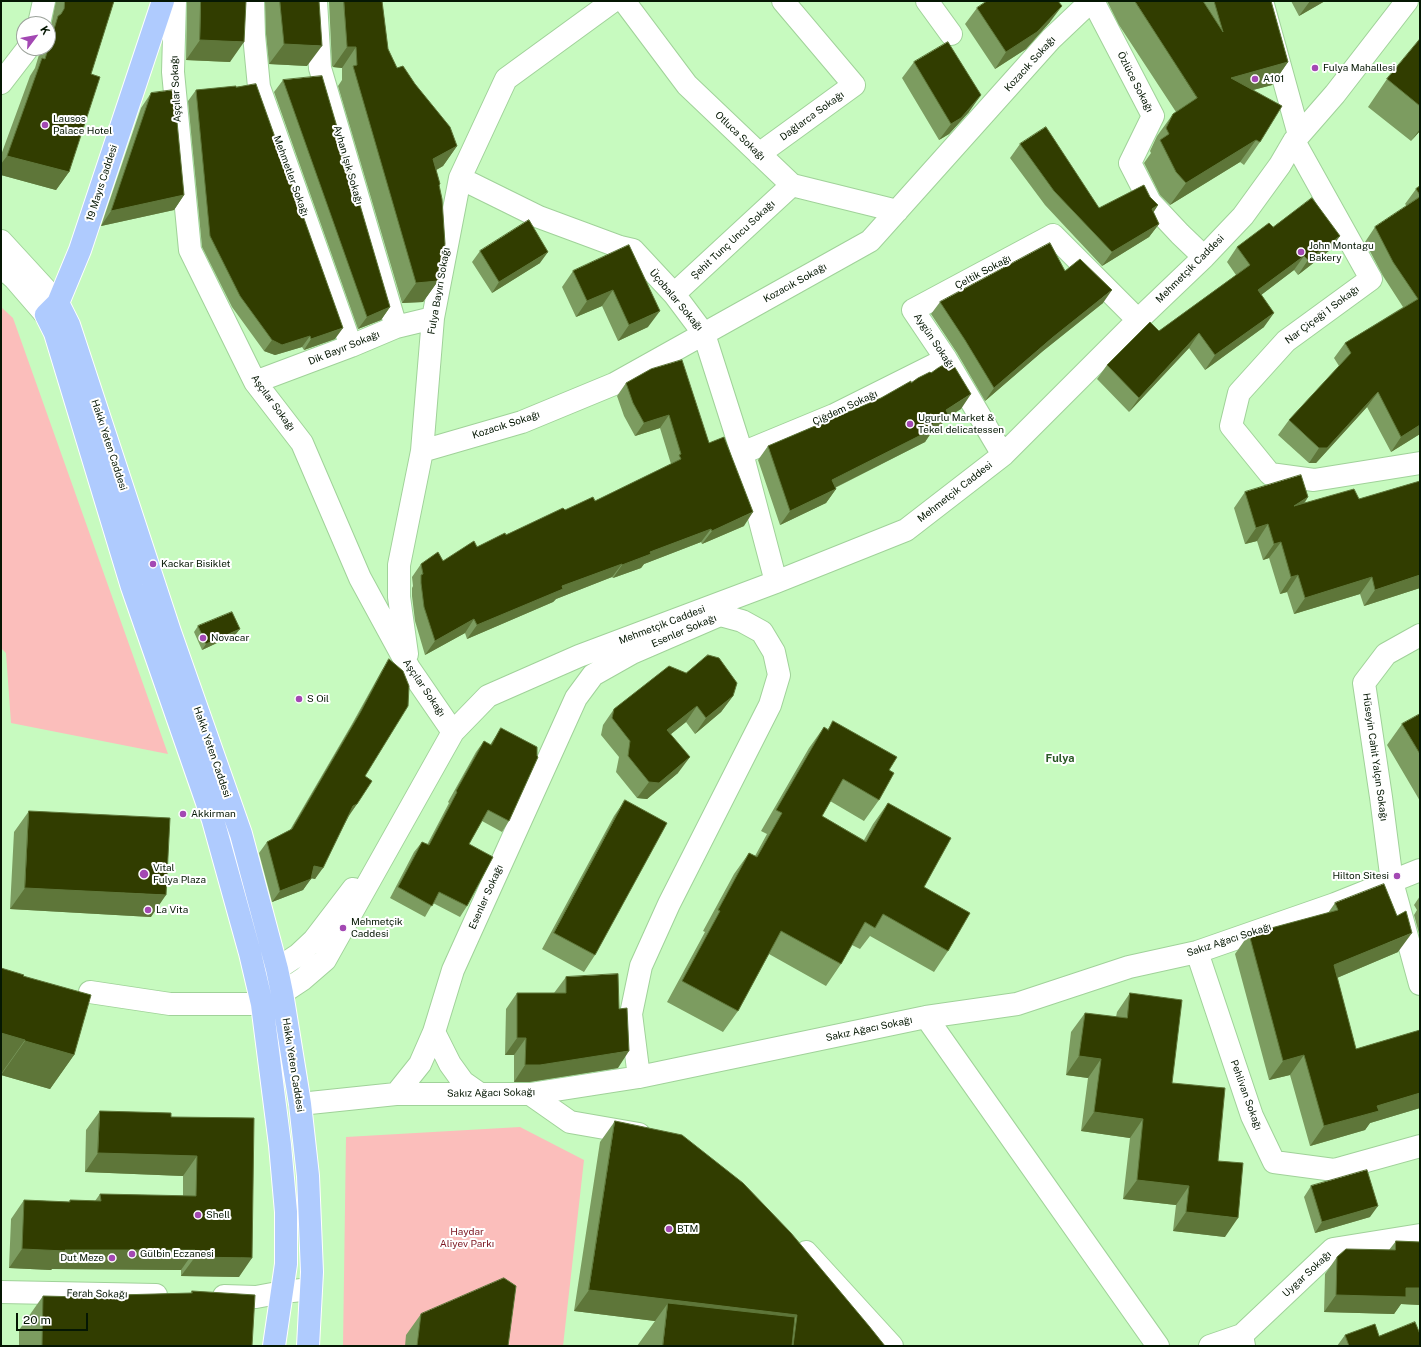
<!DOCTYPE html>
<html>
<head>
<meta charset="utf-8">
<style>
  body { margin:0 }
  #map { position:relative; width:1421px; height:1347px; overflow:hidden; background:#c7fabf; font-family:"Public Sans",sans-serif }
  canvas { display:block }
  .frame { position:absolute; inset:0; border:2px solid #051703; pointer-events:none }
  .north { position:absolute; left:16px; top:16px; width:40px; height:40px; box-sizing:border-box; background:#fff; border:1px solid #9ba29a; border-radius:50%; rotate:58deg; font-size:11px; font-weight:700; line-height:16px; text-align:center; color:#051703 }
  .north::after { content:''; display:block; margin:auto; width:14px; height:18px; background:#a348b3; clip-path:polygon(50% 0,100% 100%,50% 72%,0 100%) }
  .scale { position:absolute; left:16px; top:1313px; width:72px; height:18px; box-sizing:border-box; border:2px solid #051703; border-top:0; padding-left:5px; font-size:12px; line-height:14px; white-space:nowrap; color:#051703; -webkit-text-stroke:3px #fff; paint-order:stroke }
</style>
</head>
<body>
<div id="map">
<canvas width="1421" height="1347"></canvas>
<div class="frame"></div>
<div class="north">K</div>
<div class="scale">20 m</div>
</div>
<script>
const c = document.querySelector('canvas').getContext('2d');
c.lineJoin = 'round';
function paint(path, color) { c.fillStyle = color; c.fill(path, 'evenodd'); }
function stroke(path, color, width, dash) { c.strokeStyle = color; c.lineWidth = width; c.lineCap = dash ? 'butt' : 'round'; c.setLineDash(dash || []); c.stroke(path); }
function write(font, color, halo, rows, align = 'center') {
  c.font = font + ' "Public Sans",sans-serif'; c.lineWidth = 4; c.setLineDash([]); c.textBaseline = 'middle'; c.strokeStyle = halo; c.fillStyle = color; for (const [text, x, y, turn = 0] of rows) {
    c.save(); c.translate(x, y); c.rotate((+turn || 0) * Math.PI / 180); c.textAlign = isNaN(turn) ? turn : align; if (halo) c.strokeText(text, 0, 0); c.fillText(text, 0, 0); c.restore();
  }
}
paint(new Path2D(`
  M1 307 13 318 168 754 11 723 6 653 1 648Z
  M520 1127 584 1160 563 1346H343L346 1137Z`), '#fbbebb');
const minor = new Path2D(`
  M175 1 173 72 190 250 255 382 302 443 360 578 409 668 453 732
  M253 1 254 35 259 87 351 346
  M316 1 320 68 396 327
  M624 1 687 85 792 185 897 211
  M927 1 951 34
  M1093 1 1153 116 1130 163 1150 202 1180 234 1204 257
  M1262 1 1299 135
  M39 24 44 1
  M1 83 28 48
  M1294 141 1371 279 1286 341 1239 393 1231 426 1270 474 1314 480 1420 463
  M759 154 854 85 783 1
  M460 178 539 217 620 247 633 250 674 294 704 334 742 453 776 582
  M1 241 58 303
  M1 267 14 278 46 315
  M674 294 792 185
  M255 382 351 346 396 327 433 318
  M422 451 522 422 614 384 870 241 1051 39 1091 1
  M742 453 834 415 946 359
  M1003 455 946 359 913 310 1053 235 1138 320
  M1420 635 1386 654 1364 683 1381 797 1392 882 1420 984
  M407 654 399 597V565L422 451 433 318 460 178 506 79 613 1
  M1197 952 1252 1116 1274 1162 1334 1170 1420 1146
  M277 969 298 955 314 940 353 889
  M90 992 170 1004H262
  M282 993 303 979 325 960 453 732 488 696 579 656 776 582 906 530 1003 455 1138 320 1204 257 1243 216 1280 165 1294 141 1335 94 1407 1
  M926 1017 1158 1346
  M434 1032 450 1064 463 1082 480 1094
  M396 1094 420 1064 434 1032 453 970 576 698 593 675 632 653 720 615 742 621 762 632 774 652 779 675 770 705 669 904 641 966 631 1014 639 1077
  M530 1094 570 1122 639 1134
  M300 1104 396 1094H530L639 1077 926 1017 1017 1004 1129 967 1197 952 1335 904 1420 870
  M806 1252 892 1346
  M1 1292 156 1295
  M224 1296 256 1297 283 1292 311 1289
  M1210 1346 1242 1335
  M1244 1346 1242 1335 1333 1249 1420 1235`);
const major = new Path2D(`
  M163 1 80 250 58 303 46 315 55 333 132 587 213 820 250 953 262 1004 280 1145 286 1212V1264L274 1346
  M58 303 69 325 170 632 241 834 277 969 282 993 300 1104 308 1176 312 1272 308 1346`);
stroke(minor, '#a0d299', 24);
stroke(major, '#fff', 24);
stroke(minor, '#fff', 22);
stroke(major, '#afcbfe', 22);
paint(new Path2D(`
  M56 1H114L91 74 69 172 56 190 1 175V155L30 76 35 68 41 48H48V31L51 26Z
  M187 1H246L230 62 186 60Z
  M265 1H319L307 66 269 64 266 34Z
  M329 1H382L388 49 397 68 415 84 457 146 443 166 436 170 440 184 439 186 438 281 423 302 402 303 338 86 342 80V68L333 67 332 66Z
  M1107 1H1271L1288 62 1272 85 1253 90 1260 142 1244 165 1240 162 1170 205 1160 195 1144 163 1151 153 1150 151 1157 136 1173 114 1176 112 1119 25Z
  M1291 1H1325L1299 16Z
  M977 8 1050 22 1026 49 995 69 965 24Z
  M1420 39V131L1411 141 1368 107 1387 79Z
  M914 62 969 112 949 134 939 140 902 78Z
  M283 80 390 307 381 320 358 329 274 92Z
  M236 87 335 339 304 350 302 347 275 355 264 351 232 307 202 247 188 101 196 90Z
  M151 93 184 195 174 210 101 226 141 108Z
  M1020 144 1099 208 1150 197 1158 205 1153 213 1159 224 1149 237 1102 266 1045 205 1010 158Z
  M1420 186V434L1391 452 1367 407 1316 463H1309L1278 435 1289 420 1339 366 1334 358 1345 343 1403 307 1383 276 1365 242 1375 227 1407 206 1405 204 1416 189Z
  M1273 227 1330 250 1298 275 1294 270 1261 295 1264 327 1205 370 1189 348 1129 412 1097 379 1107 365 1159 331 1236 275 1227 262 1237 247Z
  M629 245 648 327 618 341 602 306 576 317 562 287 573 271Z
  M480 251 540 263 492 293 472 262Z
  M1065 271 1103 303 1043 351 985 401 957 353 931 314 940 302Z
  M626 383 709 443 744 526 702 544 701 542 644 564 641 568 613 578 612 577 556 599 553 602 467 639 465 633 425 655 415 621 412 596V588L413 586 412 577 421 564 443 561 565 510 595 501 671 464 660 428 635 436 624 416 617 396Z
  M911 383 961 409 946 418 939 428 931 433 925 442 835 488 836 489 826 503 780 525 758 460 768 446 881 398Z
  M1420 481V589V588L1364 606 1360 594 1294 614 1287 592 1280 594 1269 558 1263 560 1257 541 1245 544 1234 508 1245 492 1308 497 1304 504 1359 499Z
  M198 626 236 634 202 650 194 632Z
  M389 659 365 776 357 804 349 816 315 879 311 878 303 890 272 902 259 853 267 842 290 830 352 724 382 670Z
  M733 696 721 712 695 734 686 722 671 734 678 773 647 799 637 798 616 772 619 757 601 735 603 725 614 709Z
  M1420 714V801L1387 745 1402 724Z
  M833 721 889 770 879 800 864 821 830 801 822 816 864 840 873 824 888 803 924 887 948 951 934 972 870 936 860 949 852 945 841 964 826 986 769 954 738 1011 723 1032 667 1002 705 932 703 931 734 874 749 853 755 856 767 834 761 831 809 748 824 727 828 729Z
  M501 728 509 821 502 832 482 821 469 844 467 906 460 917 433 903 425 917 390 898 414 852 422 842 427 845 449 803 448 802 476 752 484 741 490 745Z
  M625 800 595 955 584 972 542 949 614 816Z
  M29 811 151 917 10 909 14 832Z
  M1420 896V937L1414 915 1417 910 1414 905Z
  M1335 903 1398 952 1337 978 1356 1049 1420 1030V1108L1370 1123 1365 1130 1310 1146 1290 1075 1269 1080 1235 954 1249 934 1328 913Z
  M1 968 23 976 74 1055 50 1089 1 1075Z
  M566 977 618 1068 529 1082H514V1055H505L506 1009 517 993H554Z
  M1130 993 1172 1083 1218 1161 1225 1237 1173 1231 1176 1205 1123 1199 1130 1138 1081 1131 1088 1078 1066 1075 1071 1032 1085 1013 1116 1017 1117 1012Z
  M100 1111 171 1117 254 1118 239 1277 181 1276V1270L52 1269 51 1270 9 1268 11 1219 24 1200 69 1202 70 1200 95 1201 100 1194 183 1196V1176L85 1172 86 1130Z
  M615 1121 885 1346H637L655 1321 574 1311 600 1142Z
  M1311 1186 1370 1217 1315 1233 1304 1197Z
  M1396 1241 1420 1242V1305L1401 1304 1394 1314 1324 1312 1325 1274 1337 1257 1389 1250Z
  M192 1291 252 1346H19V1330L43 1296 116 1298 118 1295 191 1293Z
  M421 1314 508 1346H405L406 1335Z
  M1345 1335 1379 1336 1420 1346H1337Z`), '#7c9c60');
paint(new Path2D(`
  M1310 1H1325L1299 16Z
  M1062 6 1050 22 1026 49 995 69 1006 52Z
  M200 40 244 42 230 62 186 60Z
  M284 44 322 46 307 66 269 64Z
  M347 47H356L342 68 333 67Z
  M1288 62 1272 85 1215 100 1231 78Z
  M981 95 969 112 949 134 939 140 951 124Z
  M1420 129V131L1411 141Z
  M1256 140 1240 162 1170 205 1186 183Z
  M457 146 443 166 419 180 433 159Z
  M7 156 69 172 56 190 1 175V164Z
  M184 195 174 210 101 226 111 211Z
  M1158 205 1149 219 1152 209Z
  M1159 224 1149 237 1102 266 1112 252Z
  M1340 236 1330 250 1298 275 1308 260Z
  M548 252 540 263 492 293 499 282Z
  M1304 256 1294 270 1248 305 1258 290Z
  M438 281 423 302 402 303 416 283Z
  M613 290 602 306 576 317 587 301Z
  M1112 290 1103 303 1043 351 985 401 994 388 1052 338Z
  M390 307 381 320 358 329 367 317Z
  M660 311 648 327 618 341 629 325Z
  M1274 313 1264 327 1205 370 1215 355Z
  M343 328 335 339 304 350 311 339Z
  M1199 333 1189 348 1129 412 1139 398Z
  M310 336 302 347 275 355 264 351 272 340Z
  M1378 392 1367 407 1316 463H1309L1319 448Z
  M971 394 961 409 946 418 939 428 931 433 925 442 822 494 832 480 933 424 946 410Z
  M669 415 660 428 635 436 644 423Z
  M1420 425V434L1391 452 1401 437Z
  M836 489 826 503 780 525 790 511Z
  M1308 497 1297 513 1294 506Z
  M753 512 744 526 702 544 712 531Z
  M1268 524 1257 541 1245 544 1256 528Z
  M711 529 701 542 644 564 641 568 613 578 622 565 650 552Z
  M1281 542 1269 558 1263 560 1274 544Z
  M622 564 612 577 556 599 553 602 467 639 477 625 562 586Z
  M1298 575 1287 592 1280 594 1291 577Z
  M1420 575V588L1364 606 1375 590Z
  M1372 577 1360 594 1294 614 1305 598Z
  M474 619 465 633 425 655 435 641Z
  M240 629 236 634 202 650 206 644Z
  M733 696 721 712 695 734 706 718Z
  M697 706 686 722 656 746 667 730Z
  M690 757 678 773 647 799 637 798 649 782Z
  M357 804 349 815 345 817 353 806Z
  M314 866 323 868 315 879 306 877Z
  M311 879 303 890 272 902 280 891Z
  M25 888 166 895 151 917 10 909Z
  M1412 933 1398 952 1320 985 1334 965Z
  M1 1033 25 1040 1 1074Z
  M517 1038H526L514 1055H505Z
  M25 1041 74 1055 50 1089 1 1075Z
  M629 1051 618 1068 529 1082H514L525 1065Z
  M1304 1055 1290 1075 1269 1080 1283 1061Z
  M1079 1056 1101 1059 1088 1078 1066 1075Z
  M1420 1093V1108L1370 1123 1365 1130 1310 1146 1324 1126 1377 1106Z
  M1094 1112 1143 1119 1130 1138 1081 1131Z
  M98 1153 197 1156 183 1176 85 1172Z
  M1137 1180 1189 1186 1176 1205 1123 1199Z
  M1378 1206 1370 1217 1315 1233 1322 1222Z
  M1186 1212 1238 1218 1225 1237 1173 1231Z
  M22 1249 195 1250 181 1270 52 1269 51 1270 9 1268Z
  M195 1257 252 1258 239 1277 181 1276Z
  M1406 1288H1420V1305L1401 1304 1394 1314 1324 1312 1336 1295Z
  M589 1290 797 1315 782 1336 668 1303 655 1321 574 1311Z`), '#5e7639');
const building = new Path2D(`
  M65 1H114L91 74 100 77 69 172 7 156 42 58 45 59 58 16 61 14 64 9Z
  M201 1H246L244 42 200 40Z
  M280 1H319L322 46 284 44 281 14Z
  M344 1H382L388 49 397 68 403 66 415 84 450 127 457 146 433 159 440 184 439 185 442 199 445 244 438 281 416 283 353 66 357 65 356 47H347V46Z
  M987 1H1058L1062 6 1037 32 1006 52 977 8Z
  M1135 1H1203L1223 32 1214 1H1271L1288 62 1231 78 1282 106 1260 142 1256 140 1186 183 1176 172 1160 140 1169 134 1166 128 1173 114 1197 98Z
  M1420 39V106L1387 79Z
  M948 42 981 95 961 118 951 124 914 62Z
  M322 76 390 307 367 317 283 80Z
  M256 84 343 328 311 339 310 336 282 345 272 340 240 296 210 236 196 90 236 86V87Z
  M174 90 184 195 111 211 151 93Z
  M1046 127 1099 208 1144 185 1150 197 1158 205 1152 209 1159 224 1112 252 1054 191 1020 144Z
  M1420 186V195L1416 189Z
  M1420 197V425L1401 437 1378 392 1327 448H1319L1289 420 1351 353 1345 343 1418 299 1393 262 1375 227Z
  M1312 198 1340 236 1308 260 1304 256 1258 290 1274 313 1215 355 1199 333 1139 398 1107 365 1150 322 1159 331 1250 265 1237 247 1269 223 1273 227Z
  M529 220 548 252 499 282 480 251Z
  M1050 243 1065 271 1080 259 1112 290 1052 338 994 388 965 340 940 302Z
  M629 245 660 311 629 325 613 290 587 301 573 271Z
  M682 360 709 443 724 437 753 512 712 531 711 529 650 552 651 554 622 565V564L562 586 563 589 477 625 474 619 435 641 424 607 421 583V575L423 574 421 564 438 552 443 561 474 541 477 547 505 533 506 535 563 508 565 510 593 497 595 501 681 459 679 455 681 454 669 415 644 423 633 403 626 383 651 369Z
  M951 361 971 394 946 410 948 414 933 424 935 428 832 480 836 489 790 511 768 446 881 398 911 381V383L918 378 930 372 931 373 938 368Z
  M1301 475 1308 497 1294 506 1354 489 1359 499 1420 481V575L1375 590 1372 577 1305 598 1298 575 1291 577 1281 542 1274 544 1268 524 1256 528 1245 492Z
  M232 612 240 629 206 644 198 626Z
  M708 655 719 658 737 683 733 696 706 718 697 706 667 730 690 757 659 783 649 782 628 756 630 741 612 718 614 709 669 666 686 673Z
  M389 659 403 671 409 686 408 706 365 776 372 781 357 804 353 806 323 868 314 866 311 879 280 891 267 842 292 829 360 713Z
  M1420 714V754L1402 724Z
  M833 721 897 757 889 770 894 773 879 800 843 779 822 816 866 842 888 803 951 838 924 887 970 913 948 951 883 914 875 928 865 922 841 964 781 931 738 1011 682 981 720 911 718 910 749 853 757 857 782 813 776 810 824 727 828 730Z
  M501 728 537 747V756L538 757 509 821 488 810 469 844 493 857 467 906 439 892 432 906 398 887 422 842 429 845 457 792 456 791 484 741 491 745Z
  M625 800 667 823 595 955 554 933Z
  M29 811 170 818 166 895 25 888Z
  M1384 884 1397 916 1406 911 1412 933 1334 965 1356 1049 1420 1030V1093L1377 1106 1379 1111 1324 1126 1304 1055 1283 1061 1249 934 1338 910 1335 903Z
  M1 968 24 975 23 976 91 995 74 1055 25 1041V1040L1 1033Z
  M618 974 619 1009 627 1008 629 1051 540 1065H525L526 1038H517V993H566V977Z
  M1130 993 1182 1000 1172 1083 1225 1088 1218 1161 1243 1163 1238 1218 1186 1212 1189 1186 1137 1180 1143 1119 1094 1112 1101 1059 1079 1056 1085 1013 1127 1018Z
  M100 1111 171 1113V1117L254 1118 252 1258 195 1257V1250H65V1251L22 1249 24 1200 70 1202V1200L101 1201 100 1194 196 1196 197 1156 98 1153Z
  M615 1121 682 1135 743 1183 791 1233 869 1326 885 1346H793L797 1315 589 1290Z
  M1367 1170 1378 1206 1322 1222 1311 1186Z
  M1396 1241 1420 1242V1288H1406V1297L1336 1295 1337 1257 1346 1249 1395 1250Z
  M504 1278 516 1286 508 1346H417L421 1314Z
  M192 1291 255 1295 252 1346H42L43 1296 118 1298V1295L192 1293Z
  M668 1303 795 1317 792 1346H663Z
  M1415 1322 1420 1334V1346H1349L1345 1335 1375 1324 1379 1336Z`);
paint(building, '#313d00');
stroke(building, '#5e7639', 1);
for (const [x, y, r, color] of [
  [1315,68,4,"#a348b3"],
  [1255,79,4,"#a348b3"],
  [45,125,4,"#a348b3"],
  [1301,252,4,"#a348b3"],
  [910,424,4,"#a348b3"],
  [153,564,4,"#a348b3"],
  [203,638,4,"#a348b3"],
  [299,699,4,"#a348b3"],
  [183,814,4,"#a348b3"],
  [144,874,5,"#a348b3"],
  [1397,876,4,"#a348b3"],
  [148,910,4,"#a348b3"],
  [343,928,4,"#a348b3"],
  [198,1215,4,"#a348b3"],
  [669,1229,4,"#a348b3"],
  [132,1254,4,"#a348b3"],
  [112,1258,4,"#a348b3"]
]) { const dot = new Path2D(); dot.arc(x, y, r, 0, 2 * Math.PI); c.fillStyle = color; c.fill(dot); stroke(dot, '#fff', 1.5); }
write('10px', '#051703', '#fff', [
  ["Kozacık Sokağı",1030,64,-48],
  ["Özlüce Sokağı",1135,82,63],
  ["Aşçılar Sokağı",176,89,-93],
  ["Dağlarca Sokağı",812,116,-36],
  ["Otluca Sokağı",740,136,44],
  ["Ayhan Işık Sokağı",348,165,74],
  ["Mehmetler Sokağı",291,176,70],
  ["19 Mayıs Caddesi",102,183,-72],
  ["Şehit Tunç Uncu Sokağı",733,240,-43],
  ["Mehmetçik Caddesi",1190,269,-45],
  ["Çeltik Sokağı",983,272,-28],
  ["Kozacık Sokağı",795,283,-29],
  ["Fulya Bayırı Sokağı",439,291,-80],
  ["Üçobalar Sokağı",676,300,50],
  ["Nar Çiçeği 1 Sokağı",1322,315,-37],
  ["Aygün Sokağı",934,341,56],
  ["Dik Bayır Sokağı",344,348,-22],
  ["Aşçılar Sokağı",273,403,54],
  ["Çiğdem Sokağı",845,408,-25],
  ["Kozacık Sokağı",506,425,-18],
  ["Hakkı Yeten Caddesi",109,445,72],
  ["Mehmetçik Caddesi",955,492,-38],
  ["Mehmetçik Caddesi",662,625,-21],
  ["Esenler Sokağı",684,631,-23],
  ["Aşçılar Sokağı",424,688,56],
  ["Hakkı Yeten Caddesi",212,752,71],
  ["Hüseyin Cahit Yalçın Sokağı",1375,757,82],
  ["Esenler Sokağı",486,897,-66],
  ["Sakız Ağacı Sokağı",1229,940,-18],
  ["Sakız Ağacı Sokağı",869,1029,-12],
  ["Hakkı Yeten Caddesi",293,1065,81],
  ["Sakız Ağacı Sokağı",491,1093,-1],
  ["Pehlivan Sokağı",1246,1095,70],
  ["Uygar Sokağı",1307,1274,-43],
  ["Ferah Sokağı",97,1294,1]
]);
write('10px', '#051703', '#fff', [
  ["Fulya Mahallesi",1323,68],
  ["A101",1263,79],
  ["Lausos",53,119],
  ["Palace Hotel",53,131],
  ["John Montagu",1309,246],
  ["Bakery",1309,258],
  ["Ugurlu Market &",918,418],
  ["Tekel delicatessen",918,430],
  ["Kackar Bisiklet",161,564],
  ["Novacar",211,638],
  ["S Oil",307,699],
  ["Akkirman",191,814],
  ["Vital",153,868],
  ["Fulya Plaza",153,880],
  ["Hilton Sitesi",1389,876,"right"],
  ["La Vita",156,910],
  ["Mehmetçik",351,922],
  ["Caddesi",351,934],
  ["Shell",206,1215],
  ["BTM",677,1229],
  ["Gülbin Eczanesi",140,1254],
  ["Dut Meze",104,1258,"right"]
], 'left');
write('10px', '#7b1520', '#fff', [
  ["Haydar",467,1232],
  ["Aliyev Parkı",467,1244]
]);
write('bold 11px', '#2a5825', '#fff', [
  ["Fulya",1060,759]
]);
</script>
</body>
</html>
